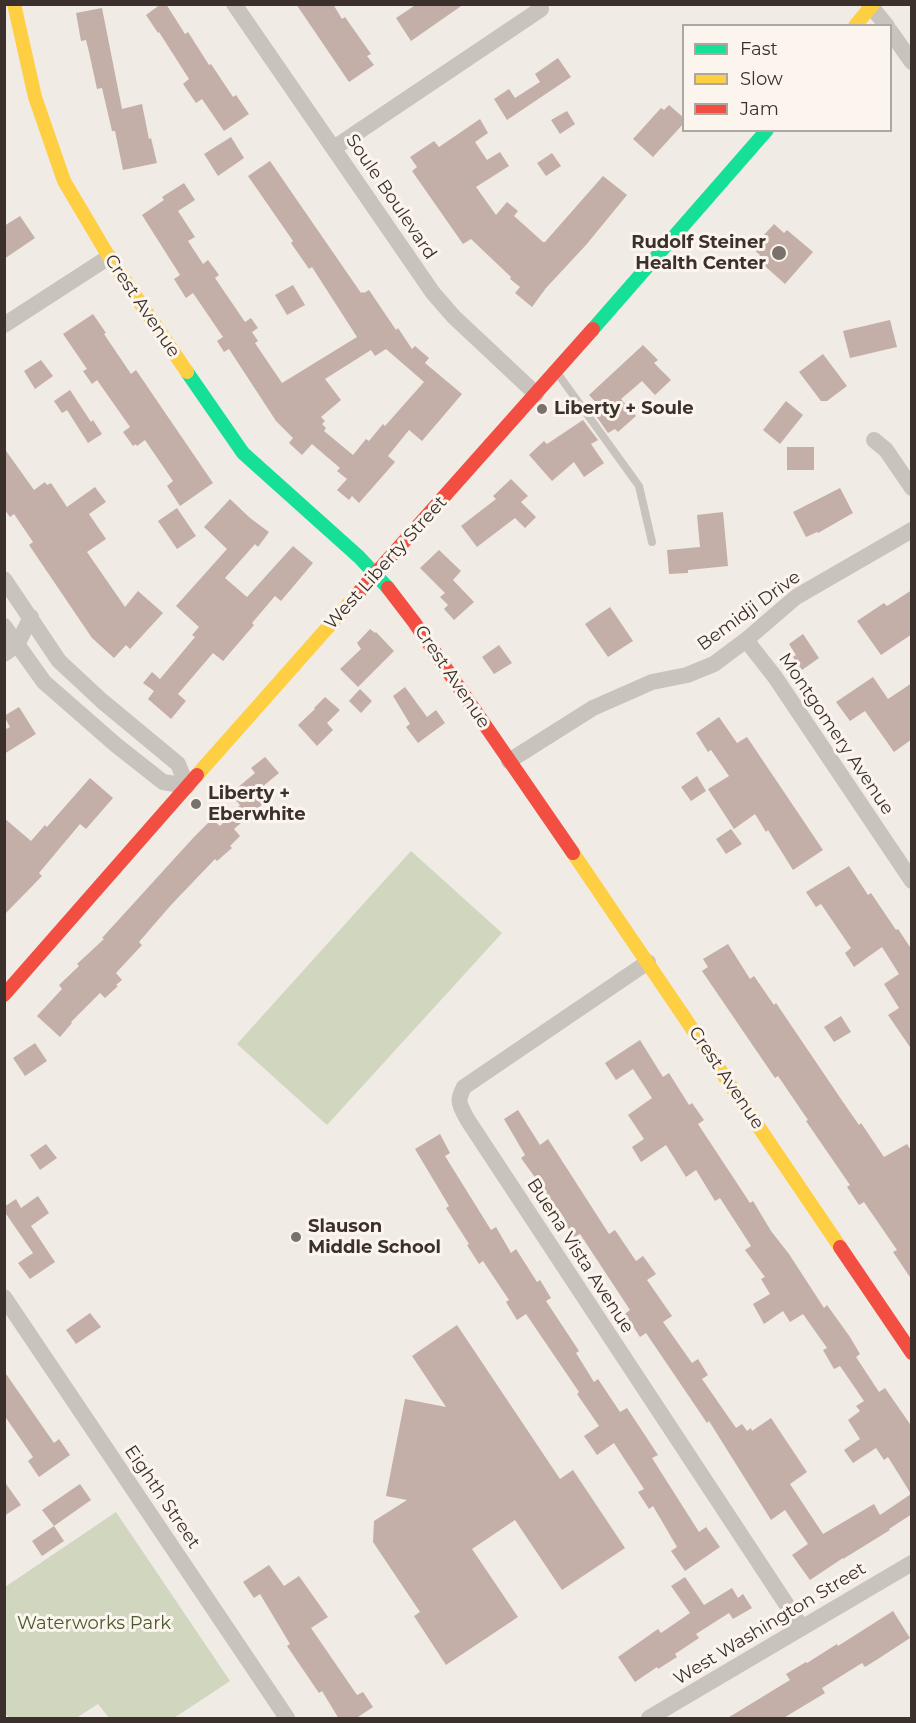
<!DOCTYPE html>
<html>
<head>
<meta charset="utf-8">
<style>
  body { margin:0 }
  #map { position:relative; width:916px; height:1723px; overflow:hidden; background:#f0ebe5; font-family:Montserrat,sans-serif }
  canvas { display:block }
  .frame { position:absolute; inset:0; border:6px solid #3b302b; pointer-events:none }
  .legend { position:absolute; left:682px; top:24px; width:210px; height:108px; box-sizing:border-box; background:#fbf5ee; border:2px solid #aea6a0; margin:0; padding:8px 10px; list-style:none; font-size:18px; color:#3b302b }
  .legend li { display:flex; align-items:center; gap:12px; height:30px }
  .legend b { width:30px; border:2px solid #aea6a0 }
</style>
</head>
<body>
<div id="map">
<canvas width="916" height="1723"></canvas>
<div class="frame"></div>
<ul class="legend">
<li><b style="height:8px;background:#16e098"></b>Fast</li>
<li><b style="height:8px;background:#ffcf43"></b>Slow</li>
<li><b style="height:8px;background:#f24e42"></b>Jam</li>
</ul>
</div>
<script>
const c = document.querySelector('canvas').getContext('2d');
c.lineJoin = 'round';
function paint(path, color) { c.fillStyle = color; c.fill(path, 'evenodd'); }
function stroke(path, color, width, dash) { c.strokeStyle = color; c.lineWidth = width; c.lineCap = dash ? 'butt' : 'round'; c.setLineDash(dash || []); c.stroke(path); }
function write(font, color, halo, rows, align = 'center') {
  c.font = font + ' Montserrat,sans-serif'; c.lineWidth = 6; c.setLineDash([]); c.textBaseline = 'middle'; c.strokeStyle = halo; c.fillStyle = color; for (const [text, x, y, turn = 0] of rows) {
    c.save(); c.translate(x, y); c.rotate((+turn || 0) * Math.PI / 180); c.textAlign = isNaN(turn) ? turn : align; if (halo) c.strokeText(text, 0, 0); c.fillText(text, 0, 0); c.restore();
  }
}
paint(new Path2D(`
  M411 851 502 933 327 1125 237 1044Z
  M116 1512 230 1681 174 1718H109L98 1704 76 1718H9L4 1712 5 1587Z`), '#d1d6bf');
paint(new Path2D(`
  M161 4H166L185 34 188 32 209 65 211 64 233 97 236 95 249 114 224 131 202 99 196 103 183 84 189 79 159 32 158 33 146 15Z
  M296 4H333L342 19 345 17 371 54 367 56 374 65 349 82Z
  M417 4H464L411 41 396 18Z
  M102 8 122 109 142 104 149 139 151 138 157 163 123 170 115 131H112L102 88 97 89 89 52 86 40 81 41 76 13Z
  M558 58 571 77 507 120 494 99 509 89 515 98 540 82 535 74Z
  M669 105 684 118V123L653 157 633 139 661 108 664 110Z
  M567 111 575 124 560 134 551 120Z
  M480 119 488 133 475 142 487 160 500 152 509 166 476 187 496 215 507 202 518 211 514 216 543 242H545L603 176 627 195 586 245 546 288 532 307 515 293 520 287 510 279 511 277 471 239 463 244 412 171 417 167 410 157 434 141 439 147Z
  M231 137 244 158 218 176 204 154Z
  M552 153 561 166 546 176 537 163Z
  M270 161 361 293 363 292 364 293 369 290 396 330 398 328 412 349 415 346 429 358 425 363 462 394 422 441 409 430 388 456 395 462 359 503 352 496 349 500 337 490 347 479 337 471 340 468 312 444 302 455 289 443 293 438 276 421 229 349 224 352 217 341 223 337 193 293 186 298 174 279 180 275 142 215 164 200 162 197 184 183 195 200 178 211 195 237 188 241 203 264 208 260 219 275 215 278 245 322 251 318 258 328 252 332 258 341 255 343 282 383 357 337 312 267 309 269 291 243 293 241 248 176ZM386 349 424 382 385 426 383 424 369 441 366 439 353 455 324 431 326 428 322 424 325 421 321 417 341 400 325 379 371 350 375 356Z
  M20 216 35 238 4 259V226Z
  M774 224 784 233 787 230 813 252 785 284 757 259 760 255 752 248Z
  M293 285 305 305 287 315 275 295Z
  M93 314 106 333 104 334 131 374 136 370 213 483 180 506 167 486 173 481 145 440 137 446 136 444 133 446 123 432 130 427 97 380 92 384 83 371 87 369 63 334Z
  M890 320 897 347 850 358 843 331Z
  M643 345 658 360 654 363 671 380 655 395 642 381 621 399 636 416 618 432 615 429 608 433 594 413 601 408 589 395Z
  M823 354 847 386 827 401H821L799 372Z
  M41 360 53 376 35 389 24 371Z
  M70 390 91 422 93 420 102 434 88 443 67 410 62 413 54 401Z
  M786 401 803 415 780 444 763 430Z
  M583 420 598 440 591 444 604 463 584 477 574 462 552 481 529 455 544 441 547 444Z
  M787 447H814V470H787Z
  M4 448 34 490 45 482 47 485 51 483 67 507 95 487 106 502 89 514 106 539 87 552 125 607 138 591 163 613 130 649 126 645 114 658 92 638 29 545 33 542 14 514 10 517 4 509Z
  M511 479 528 496 521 502 536 517 525 528 515 518 477 547 461 526 496 499 493 496Z
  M840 488 853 513 818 533 817 532 806 537 793 512Z
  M230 499 250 518 269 532 258 547 255 544 225 578 247 597 293 546 313 563 281 601 275 596 252 623 254 625 223 661 213 653 178 694 186 701 171 719 148 699 154 691 143 683 152 672 160 679 195 637 192 635 199 627 176 606 227 549 204 527Z
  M177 508 196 536 177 549 158 521Z
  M723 512 728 566 688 570V573L669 574 667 550 700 547 697 515Z
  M439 550 461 571 453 580 474 602 454 620 444 609 448 605 440 597 445 593 420 568Z
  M912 590V634L881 655 857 621 884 603 887 606Z
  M610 607 633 641 608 657 585 624Z
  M370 629 375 633 376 632 394 651 358 687 340 669 361 649 357 643Z
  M803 634 819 658 802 670 793 657 796 655 789 644Z
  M499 645 512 663 494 674 482 657Z
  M873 677 888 699 912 683V739L894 752 865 711 850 721 836 702Z
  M405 687 427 717 436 710 445 723 418 743 406 727 410 724 393 696Z
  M360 689 372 701 361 713 349 701Z
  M325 697 340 710 327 723 333 730 317 746 298 725 315 709 314 708Z
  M19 707 36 734 4 754V730L10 727 4 716Z
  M719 717 737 743 747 737 823 850 793 870 768 830 766 832 755 814 734 829 708 789 729 776 711 750 708 752 696 733Z
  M265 757 279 773 256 792 265 802 234 829 240 836 230 846 232 848 217 861 215 859 171 905 139 942 142 945 116 973 122 980 116 985 118 986 105 998 100 993 71 1022 72 1023 60 1037 37 1016 62 989 59 985 79 966 77 964 104 939 102 938 194 837 212 819 220 826 240 805 230 794 255 773 251 768Z
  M697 776 706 791 691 801 681 787Z
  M90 778 113 798 86 829 80 824 39 873 42 876 4 915V818L31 841 45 825 47 827Z
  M731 829 742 844 726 854 716 839Z
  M849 866 868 895 871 893 896 930 898 929 912 950V1050L888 1015 899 1008 884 984 899 974 882 947 854 967 845 953 851 948 821 904 816 907 806 892Z
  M728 944 750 979 754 976 774 1005 776 1003 843 1102 859 1125 861 1123 884 1157 907 1144 912 1152V1280L893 1252 897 1250 864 1202 859 1205 847 1187 850 1185 806 1121 808 1120 778 1076 775 1078 702 971 708 967 703 959Z
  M841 1016 851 1032 834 1042 824 1027Z
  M640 1040 663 1077 669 1073 689 1105 692 1103 704 1120 698 1124 750 1203 753 1201 771 1231 789 1254 824 1308 827 1305 850 1337 860 1354 856 1357 879 1392 885 1388 912 1427V1514L889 1529 890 1530 843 1559V1558L810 1580 792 1555 808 1544 785 1510 771 1520 709 1421 707 1423 646 1333 640 1337 625 1314 630 1310 580 1234 574 1237 563 1220 565 1219 521 1158 525 1155 504 1119 518 1110 540 1145 548 1139 609 1234 615 1230 636 1261 643 1256 656 1274 647 1280 672 1316 663 1322 692 1363 698 1359 708 1375 702 1379 736 1428 742 1424 747 1431 751 1428 752 1431 771 1418 807 1472 790 1484 823 1534 874 1504 880 1515 911 1494 888 1457 884 1460 876 1448 853 1463 844 1450 860 1439 848 1420 860 1411 856 1406 864 1401 840 1366 834 1369 823 1350 827 1348 803 1314 790 1322 783 1311 764 1324 753 1304 770 1294 761 1279 765 1277 745 1250 751 1246 720 1198 715 1201 696 1170 686 1177 666 1145 641 1162 632 1147 644 1139 628 1115 652 1098 633 1069 616 1080 605 1063Z
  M35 1043 47 1061 25 1076 13 1058Z
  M440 1134 450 1153 445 1156 491 1230 496 1227 511 1253 516 1249 537 1282 540 1280 551 1298 546 1301 579 1351 576 1353 594 1382 598 1379 620 1412 627 1408 658 1455 652 1458 699 1532 706 1527 720 1547 685 1571 671 1551 677 1547 653 1506 649 1509 638 1492 644 1489 614 1443 597 1455 584 1436 599 1426 577 1394 579 1392 526 1314 517 1320 506 1302 509 1300 483 1261 479 1264 467 1245 469 1244 446 1208 449 1206 415 1149Z
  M46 1144 57 1158 40 1170 30 1155Z
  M38 1196 49 1213 31 1226 55 1262 30 1279 18 1263 33 1253 4 1211V1207L16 1199 21 1208Z
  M90 1313 101 1327 76 1344 66 1330Z
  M457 1325 560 1479 573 1470 625 1548 562 1590 515 1520 472 1549 518 1617 446 1665 414 1616 420 1612 373 1542 374 1521 407 1500 386 1496 405 1399 446 1407 412 1356Z
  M4 1371 54 1443 59 1439 70 1455 39 1477 28 1461 33 1457 4 1415Z
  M4 1481 21 1505 4 1516Z
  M80 1484 91 1500 54 1526 64 1541 42 1556 32 1541 54 1526 42 1510Z
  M269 1565 284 1586 299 1576 328 1617 311 1628 357 1695 363 1692 373 1707 355 1719H339L322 1691 319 1693 287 1646 290 1644 260 1594 254 1598 243 1582Z
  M685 1577 704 1605 732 1588 738 1598 743 1594 752 1608 733 1619 729 1613 696 1634 699 1638 675 1654 677 1657 658 1669 657 1667 635 1682 618 1657 658 1629 661 1633 690 1613 671 1586Z
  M893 1611 910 1638 881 1657 865 1667 862 1663 822 1688 825 1693 782 1719H726L790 1680 786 1674 806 1662 807 1663 837 1644 838 1646Z`), '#c3afa7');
stroke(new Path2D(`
  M558 374 639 486 652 542`), '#c9c3be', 8);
stroke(new Path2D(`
  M234 4 433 293 454 317 536 394
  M869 4 887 26
  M890 31 912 62
  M334 148 541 9
  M4 325 109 257
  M874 440 886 450 912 488
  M4 579 59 661 102 701 178 764 187 786
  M4 626 44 682 116 745 163 782 187 786
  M746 640 775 677 912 881
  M4 654 17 645 31 617
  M509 761 593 708 652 682 687 675 714 664 746 640 796 597 912 530
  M648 962 464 1087C456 1102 460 1105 467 1119L802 1628
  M4 1297 287 1718
  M649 1718 912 1563`), '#c9c3be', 16);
stroke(new Path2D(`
  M593 329 767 130
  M187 372 243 453 359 557 388 588`), '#16e098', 14);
stroke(new Path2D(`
  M14 4 35 97 64 181 109 257 187 372
  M855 26 873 4
  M197 775 360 591
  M573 853 840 1247`), '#ffcf43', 14);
stroke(new Path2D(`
  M388 588 414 622 573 853
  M360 591 593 329
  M4 995 197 775
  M840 1247 912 1353`), '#f24e42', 14);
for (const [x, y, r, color] of [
  [779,253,8,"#7a716c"],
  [542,409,6,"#7a716c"],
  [196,804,6,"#7a716c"],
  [296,1237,6,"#7a716c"]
]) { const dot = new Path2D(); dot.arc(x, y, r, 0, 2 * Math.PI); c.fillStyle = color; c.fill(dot); stroke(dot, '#fbf5ee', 2); }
write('18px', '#3b302b', '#fbf5ee', [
  ["Soule Boulevard",391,197,56],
  ["Crest Avenue",142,306,56],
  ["West Liberty Street",386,563,-48],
  ["Bemidji Drive",749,611,-36],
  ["Crest Avenue",452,677,56],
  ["Montgomery Avenue",836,734,56],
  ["Crest Avenue",726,1078,56],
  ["Buena Vista Avenue",580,1256,57],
  ["Eighth Street",162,1497,56],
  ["West Washington Street",770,1624,-31]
]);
write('bold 18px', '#3b302b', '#fbf5ee', [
  ["Rudolf Steiner",766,243,"right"],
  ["Health Center",766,264,"right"],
  ["Liberty + Soule",554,409],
  ["Liberty +",208,794],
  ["Eberwhite",208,815],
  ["Slauson",308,1227],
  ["Middle School",308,1248]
], 'left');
write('18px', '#4a5a2e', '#fbf5ee', [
  ["Waterworks Park",94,1624]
]);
</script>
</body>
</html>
